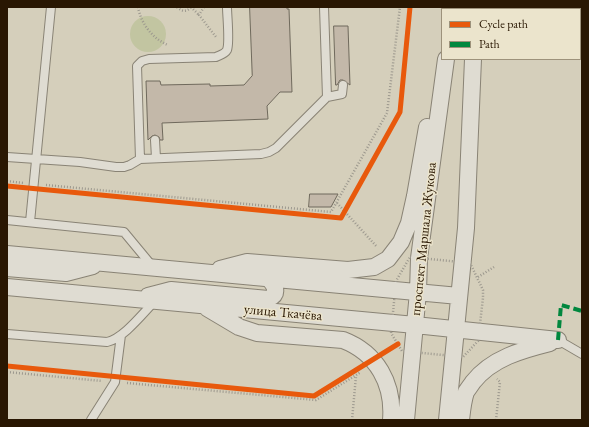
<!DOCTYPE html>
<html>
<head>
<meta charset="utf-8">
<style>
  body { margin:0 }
  #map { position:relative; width:589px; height:427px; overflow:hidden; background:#d5cfbb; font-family:"EB Garamond",serif }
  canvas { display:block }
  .frame { position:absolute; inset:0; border:8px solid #291702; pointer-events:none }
  .legend { position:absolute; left:441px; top:8px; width:140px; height:52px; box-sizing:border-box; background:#ebe4cc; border:1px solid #9d927b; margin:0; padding:5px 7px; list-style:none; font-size:12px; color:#291702 }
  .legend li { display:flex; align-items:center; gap:8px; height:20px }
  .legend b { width:20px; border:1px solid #9d927b }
</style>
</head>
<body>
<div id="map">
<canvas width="589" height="427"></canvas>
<div class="frame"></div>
<ul class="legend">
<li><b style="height:5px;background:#e8590c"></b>Cycle path</li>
<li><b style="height:5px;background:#00873e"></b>Path</li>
</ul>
</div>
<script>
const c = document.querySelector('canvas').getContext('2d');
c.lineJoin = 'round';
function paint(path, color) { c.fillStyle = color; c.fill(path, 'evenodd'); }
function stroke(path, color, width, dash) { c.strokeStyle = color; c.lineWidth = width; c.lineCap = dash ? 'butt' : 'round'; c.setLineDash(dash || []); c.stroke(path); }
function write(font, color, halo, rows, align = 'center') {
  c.font = font + ' "EB Garamond",serif'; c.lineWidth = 3; c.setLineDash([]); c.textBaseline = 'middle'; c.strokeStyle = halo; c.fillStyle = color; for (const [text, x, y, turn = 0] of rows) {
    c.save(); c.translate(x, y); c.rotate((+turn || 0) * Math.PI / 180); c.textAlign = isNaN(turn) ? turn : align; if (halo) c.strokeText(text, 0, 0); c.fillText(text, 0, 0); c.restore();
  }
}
paint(new Path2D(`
  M130 34a18 18 0 1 1 36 0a18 18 0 1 1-36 0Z`), '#c2c5a1');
const building = new Path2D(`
  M250 7H287V9H289L292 92H280L267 106 268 119 162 123 163 140H160L159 137 155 135 152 136 148 140 146 81H160L161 85 210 84V86L244 85 252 76Z
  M334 26H348L350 85 343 80H340L337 85H336Z
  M310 194H338L331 207H309Z`);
paint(building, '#c3b8a9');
stroke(building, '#6f695c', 1);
const service = new Path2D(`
  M327 97 342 94 343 85
  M155 140 156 158
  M7 157 80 162 116 167H124L130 165 140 159 261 154 269 152 276 148 327 97 324 7
  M140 159 137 66 142 61 149 59 216 57C220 55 225 54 227 50 230 42 227 16 227 7
  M7 220 124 232 153 267
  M30 222 51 7
  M7 334 107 342C124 338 142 314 155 301
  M558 340 582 354
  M91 420 115 382 121 335`);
const minor = new Path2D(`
  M453 9 454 7
  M475 9V7
  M7 254 459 296
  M7 268 66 273 93 266
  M220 269 247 262 348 270 374 267 388 259 401 242 409 223 415 196 427 127
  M7 287 415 325 558 340
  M148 296 171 290 268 299C280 294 275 285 268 278
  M207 308 239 327 257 333 343 340C377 353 394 384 391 420
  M406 420 418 292 419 258 446 59
  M447 420 466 228 473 59
  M461 420C462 411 463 401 466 392 468 389 471 385 473 382 492 358 522 350 550 343`);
stroke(service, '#898375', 10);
stroke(minor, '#898375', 18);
stroke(new Path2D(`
  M138 7C141 24 153 39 168 45
  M177 7C182 12 187 12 191 7
  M191 7 199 15
  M204 7 199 15 216 37
  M510 9V7
  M7 181 23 183
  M46 185 331 212 387 113 400 7
  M337 203 377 247
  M410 257 470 263 483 290V298L478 341 463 357 402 351 391 333 392 323 396 281Z
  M478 277 494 267
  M7 372 102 381
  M127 383 316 400 361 372
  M352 420 356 376
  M496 420 500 382 497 379`), '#9c988e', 2.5, [1, 2]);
stroke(service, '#dfdcd2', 8);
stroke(minor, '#dfdcd2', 16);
stroke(new Path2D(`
  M558 340 561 305 582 311`), '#00873e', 4, [8, 4]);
stroke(new Path2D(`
  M7 186 341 218 400 112 410 7
  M7 366 314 396 398 344`), '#e8590c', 5);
write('14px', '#291702', '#ebe4cc', [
  ["проспект Маршала Жукова",424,239,-84],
  ["улица Ткачёва",283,313,5]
]);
</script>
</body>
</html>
